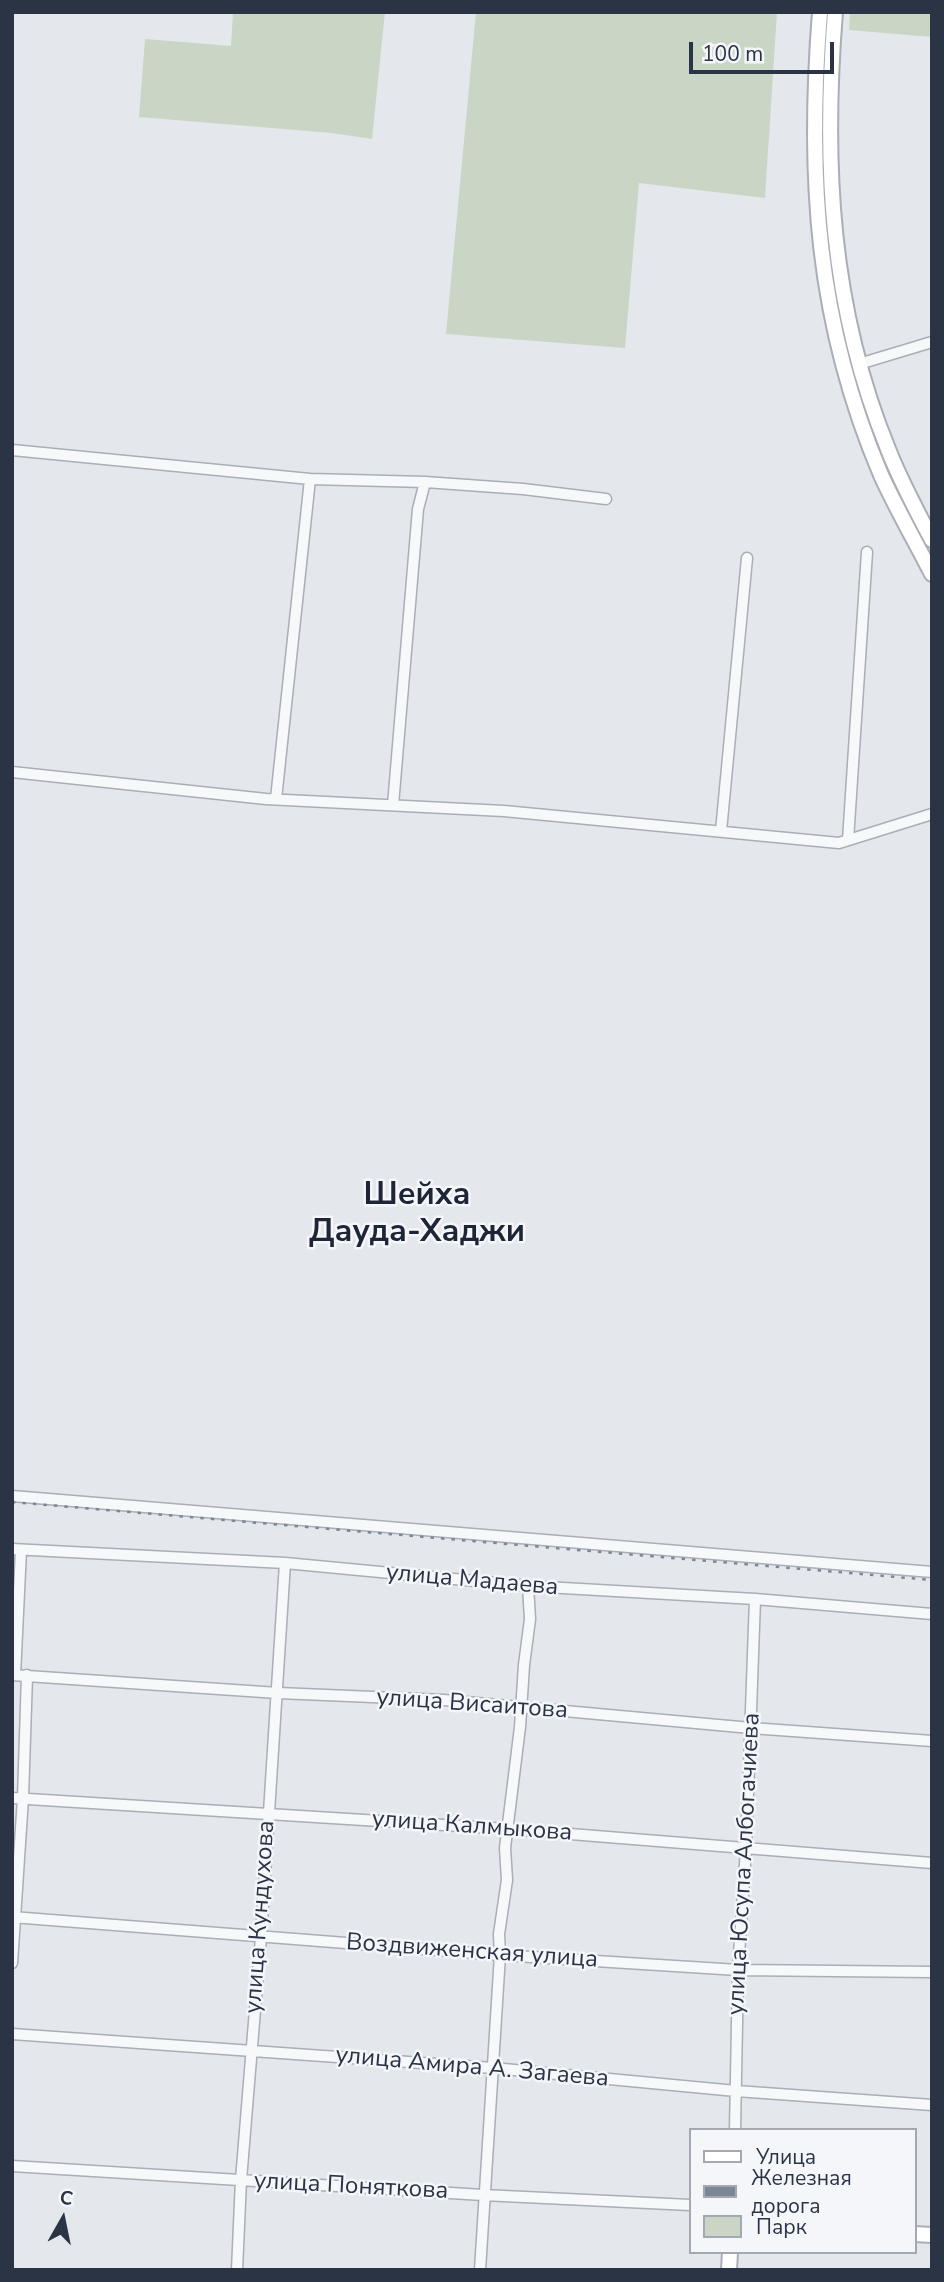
<!DOCTYPE html>
<html>
<head>
<meta charset="utf-8">
<style>
  body { margin:0 }
  #map { position:relative; width:944px; height:2282px; overflow:hidden; background:#e4e7ec; font-family:"Nunito Sans",sans-serif }
  canvas { display:block }
  .frame { position:absolute; inset:0; border:14px solid #2b3445; pointer-events:none }
  .legend { position:absolute; left:689px; top:2128px; width:228px; height:126px; box-sizing:border-box; background:#f4f6f9; border:2px solid #a4a8b1; margin:0; padding:9px 12px; list-style:none; font-size:21px; color:#2b3445 }
  .legend li { display:flex; align-items:center; gap:14px; height:35px }
  .legend b { width:35px; border:2px solid #a4a8b1 }
  .north { position:absolute; left:28px; top:2184px; width:70px; height:70px; -webkit-text-stroke:5px #f4f6f9; paint-order:stroke; rotate:9deg; font-size:19px; font-weight:700; line-height:28px; text-align:center; color:#2b3445 }
  .north::after { content:''; display:block; margin:auto; width:24px; height:32px; background:#2b3445; clip-path:polygon(50% 0,100% 100%,50% 72%,0 100%) }
  .scale { position:absolute; left:689px; top:42px; width:145px; height:32px; box-sizing:border-box; border:4px solid #2b3445; border-top:0; padding-left:9px; font-size:21px; line-height:24px; white-space:nowrap; color:#2b3445; -webkit-text-stroke:5px #f4f6f9; paint-order:stroke }
</style>
</head>
<body>
<div id="map">
<canvas width="944" height="2282"></canvas>
<div class="frame"></div>
<ul class="legend">
<li><b style="height:9px;background:#fff"></b>Улица</li>
<li><b style="height:9px;background:#7d8696"></b>Железная дорога</li>
<li><b style="height:19px;background:#c9d6c5"></b>Парк</li>
</ul>
<div class="north">С</div>
<div class="scale">100 m</div>
</div>
<script>
const c = document.querySelector('canvas').getContext('2d');
c.lineJoin = 'round';
function paint(path, color) { c.fillStyle = color; c.fill(path, 'evenodd'); }
function stroke(path, color, width, dash) { c.strokeStyle = color; c.lineWidth = width; c.lineCap = dash ? 'butt' : 'round'; c.setLineDash(dash || []); c.stroke(path); }
function write(font, color, halo, rows, align = 'center') {
  c.font = font + ' "Nunito Sans",sans-serif'; c.lineWidth = 5; c.setLineDash([]); c.textBaseline = 'middle'; c.strokeStyle = halo; c.fillStyle = color; for (const [text, x, y, turn = 0] of rows) {
    c.save(); c.translate(x, y); c.rotate((+turn || 0) * Math.PI / 180); c.textAlign = isNaN(turn) ? turn : align; if (halo) c.strokeText(text, 0, 0); c.fillText(text, 0, 0); c.restore();
  }
}
paint(new Path2D(`
  M233 12H385L372 139 332 133 139 117 145 39 231 46Z
  M476 12H777L765 198 639 183 625 348 446 334Z
  M850 12H932V37L849 30Z`), '#c9d6c5');
const street = new Path2D(`
  M859 364 932 342
  M12 450 310 479 425 482 523 489 606 499
  M12 772 266 799 504 811 839 843 932 814
  M276 799 310 479
  M393 805 418 509 425 482
  M721 831 747 558
  M848 840 867 552
  M12 1496 932 1572
  M12 1549 285 1563 528 1586 755 1599 932 1614
  M12 1675 278 1693 444 1700 751 1728 932 1741
  M15 1675 21 1550
  M12 1798 508 1829 932 1863
  M12 1917 500 1955 738 1970 932 1972
  M12 1963 23 1798 27 1675
  M12 2034 493 2068 736 2091 932 2105
  M735 2130 738 1970 746 1849 755 1599
  M12 2166 483 2195 690 2205
  M237 2270 241 2180 261 1937 285 1563
  M480 2270 500 1955 499 1934 507 1880 505 1848 520 1727 524 1665 530 1619 528 1586`);
const secondary = new Path2D(`
  M820 12C807 176 816 322 881 475 896 508 915 541 932 574
  M835 12C823 163 830 307 888 449 900 480 916 510 932 540
  M914 2234 932 2235
  M729 2270 730 2252`);
stroke(street, '#a9aeb7', 13);
stroke(secondary, '#a9aeb7', 18);
stroke(street, '#f7f8fa', 10);
stroke(secondary, '#fff', 14);
stroke(new Path2D(`
  M12 1502 932 1580`), '#7d8696', 2.5, [3.5, 7]);
write('24px', '#2b3445', '#f4f6f9', [
  ["улица Мадаева",472,1581,5],
  ["улица Висаитова",472,1705,4],
  ["улица Калмыкова",472,1827,4],
  ["улица Юсупа Албогачиева",745,1864,-87],
  ["улица Кундухова",261,1917,-86],
  ["Воздвиженская улица",472,1952,4],
  ["улица Амира А. Загаева",472,2068,5],
  ["улица Поняткова",351,2187,3]
]);
write('bold 32px', '#1d2536', '#f4f6f9', [
  ["Шейха",417,1196],
  ["Дауда-Хаджи",417,1233]
]);
</script>
</body>
</html>
